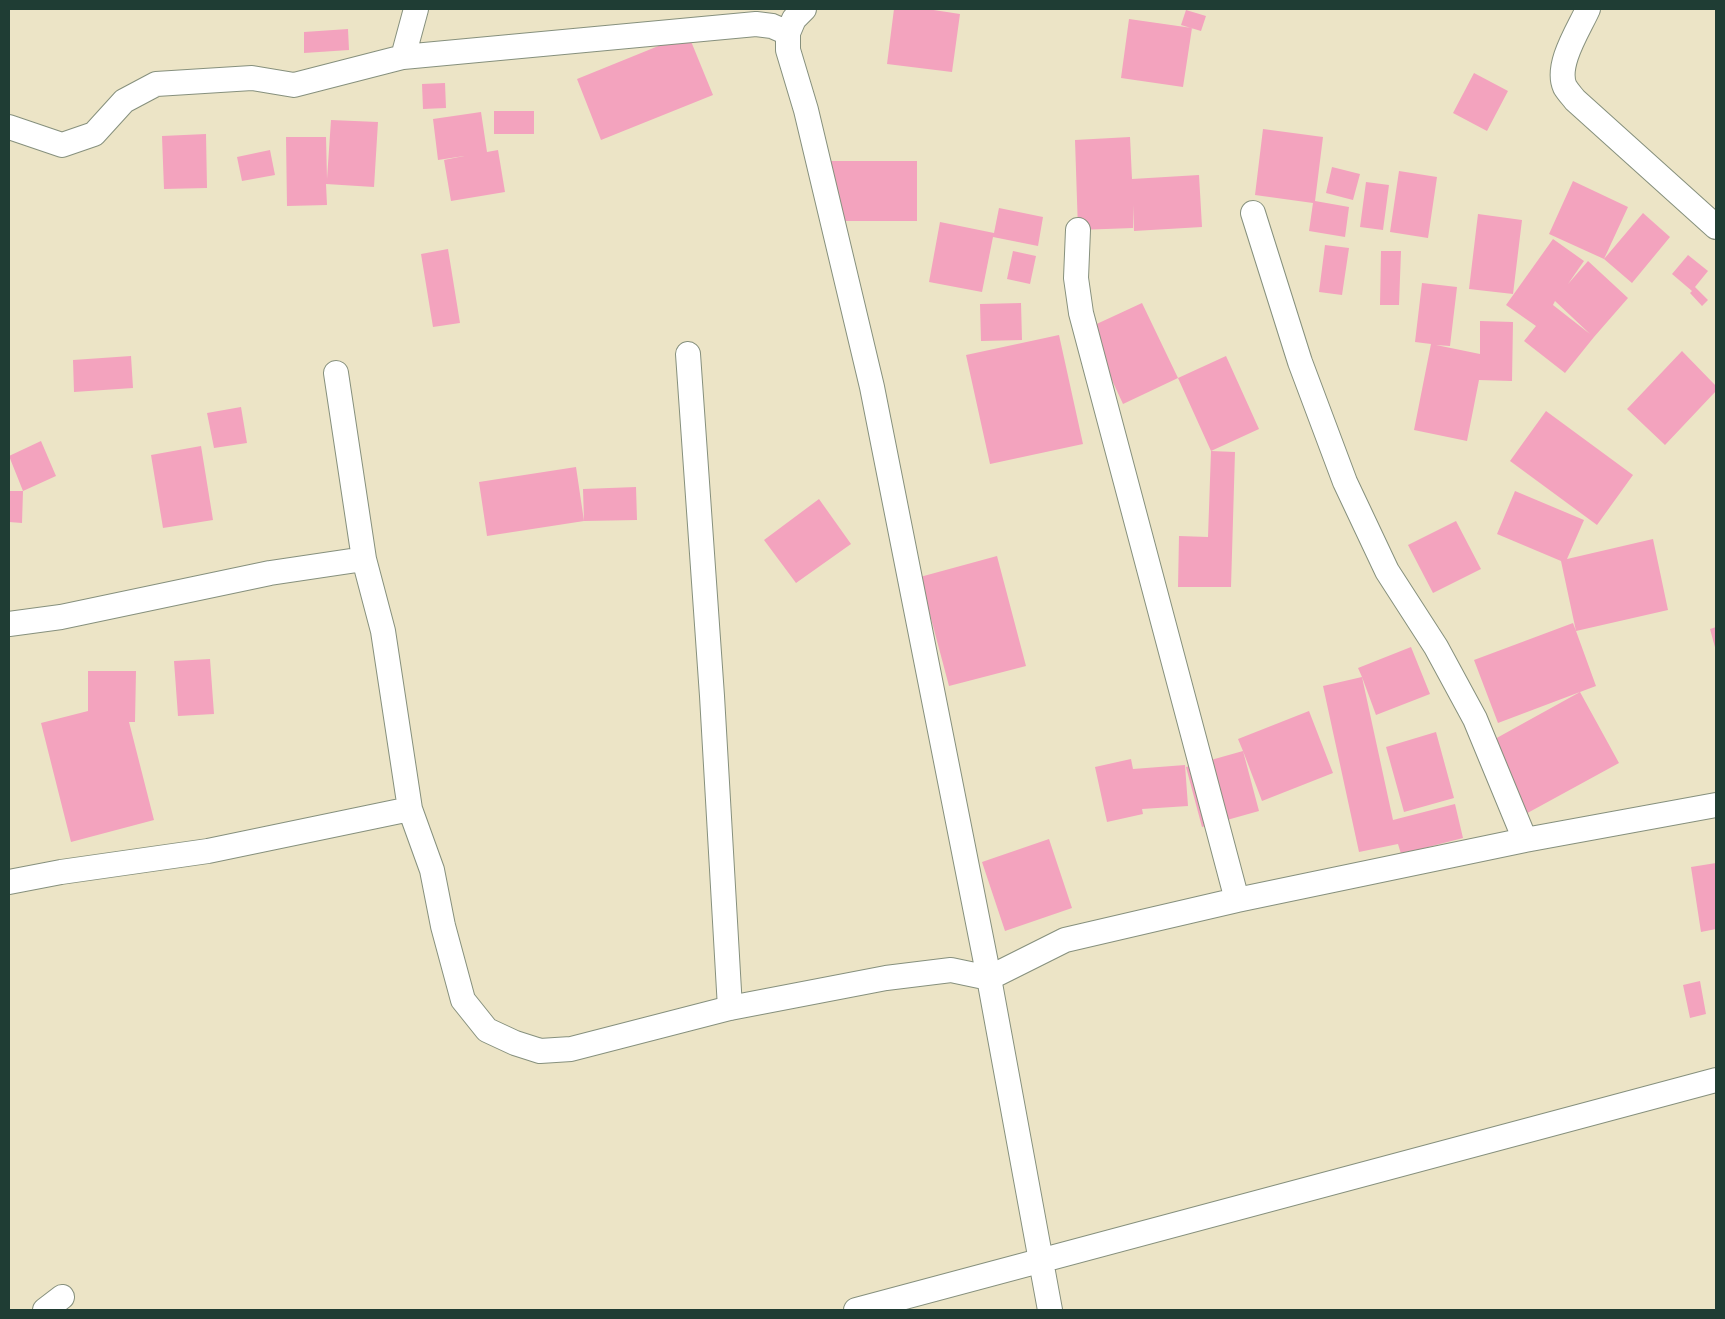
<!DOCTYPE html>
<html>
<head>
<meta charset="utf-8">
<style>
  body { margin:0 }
  #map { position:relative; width:1725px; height:1319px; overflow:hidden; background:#ece4c6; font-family:Mali,sans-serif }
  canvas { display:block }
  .frame { position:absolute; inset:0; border:10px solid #1f3d34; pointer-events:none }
</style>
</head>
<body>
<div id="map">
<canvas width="1725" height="1319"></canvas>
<div class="frame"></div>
</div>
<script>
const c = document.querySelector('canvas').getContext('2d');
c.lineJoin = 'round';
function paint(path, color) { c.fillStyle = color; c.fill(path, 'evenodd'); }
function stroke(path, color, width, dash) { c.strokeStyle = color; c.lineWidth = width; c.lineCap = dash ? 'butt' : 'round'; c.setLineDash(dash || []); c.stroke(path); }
paint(new Path2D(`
  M894 9H927L960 14 952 72 887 64Z
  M1186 10 1206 16 1201 31 1181 25Z
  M1129 19 1192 28 1183 87 1121 78Z
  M348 29 349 50 304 53V32Z
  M688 34 713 95 601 140 577 79Z
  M1474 73 1508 91 1487 131 1453 113Z
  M445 83 446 108 423 109 422 84Z
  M494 111H534V134H494Z
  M481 112 487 152 498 150 505 192 451 201 444 160 464 156 438 160 433 119Z
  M331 120 378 122 374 187 326 184 327 205 287 206 286 137H326L327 179Z
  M1263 129 1323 137 1315 201 1349 207 1345 237 1309 231 1313 203 1255 195Z
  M206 134 207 188 164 189 162 136Z
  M1130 137 1132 179 1199 175 1202 227 1134 231 1133 205V228L1078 230 1075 140Z
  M270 150 275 175 242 181 237 157Z
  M830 161H917V221H830Z
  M1332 167 1360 174 1353 200 1326 193Z
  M1399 171 1437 177 1428 238 1390 232Z
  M1573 181 1628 207 1604 259 1549 234Z
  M1366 182 1389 185 1383 230 1360 227Z
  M999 208 1043 217 1038 246 993 237 982 292 929 282 940 222 994 233Z
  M1643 213 1670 237 1632 283 1604 259Z
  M1478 214 1522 220 1513 294 1469 289Z
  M1553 239 1584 261 1568 284 1588 261 1628 298 1594 337 1565 373 1524 341 1536 326 1506 305ZM1555 301 1590 334 1553 305Z
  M1325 245 1349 248 1342 295 1319 292Z
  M448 249 460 323 433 327 421 254Z
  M1013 251 1036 256 1030 284 1007 279Z
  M1381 251H1401L1399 305H1380Z
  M1688 255 1708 271 1695 287 1708 300 1702 306 1690 293 1692 291 1672 274Z
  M1422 283 1457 287 1450 346 1436 345 1480 354V321L1513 322 1512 381 1479 380 1467 441 1414 430 1431 344 1415 342Z
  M1021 303 1022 340 981 341 980 304Z
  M1142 303 1178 378 1123 404 1088 328Z
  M1059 335 1083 444 990 464 966 355Z
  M1682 351 1716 386V391L1665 445 1627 409Z
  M131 356 133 388 74 392 73 360Z
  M1226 356 1259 429 1211 451 1178 378Z
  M241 407 247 443 214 448 207 413Z
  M1546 411 1633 475 1597 525 1510 461Z
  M41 441 56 476 23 491 9 456Z
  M201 446 213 520 163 528 151 455Z
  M1211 451 1235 452 1231 587H1178L1179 536 1208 537Z
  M576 467 584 521 487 536 479 482Z
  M636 487 637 520 584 521 583 489Z
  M9 491H23L22 523 9 522Z
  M1515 491 1584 520 1567 559 1653 539 1668 610 1576 631 1596 686 1580 692 1619 763 1522 816 1484 745 1580 692 1498 723 1474 660 1573 623 1576 631 1561 561 1497 534Z
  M819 499 851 544 796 583 764 540Z
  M1456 521 1481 569 1433 593 1408 545Z
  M997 556 1026 666 949 686 920 577Z
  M1716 627V651L1710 629Z
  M1411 647 1430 694 1376 715 1362 677 1393 820 1455 804 1463 838 1401 854 1398 844 1359 852 1323 686 1362 677 1358 668Z
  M210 659 214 714 178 716 174 661Z
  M88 671H136L135 722H129L154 820 71 842 41 723 88 711Z
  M1309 711 1333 773 1262 801 1243 751 1259 811 1202 827 1186 767 1243 751 1238 739Z
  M1436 732 1454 798 1404 812 1386 747Z
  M1131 759 1133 769 1185 765 1188 806 1142 809 1143 814 1107 822 1095 767Z
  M1049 839 1072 908 1005 931 982 862Z
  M1716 863V929L1701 932 1691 867Z
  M1700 981 1706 1014 1690 1018 1683 985Z`), '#f3a3be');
const minor = new Path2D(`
  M804 9 794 19 788 33V50L806 110 872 387 989 978 1050 1310
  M1588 9C1579 29 1555 65 1565 87 1568 92 1572 96 1575 100L1716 227
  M403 57 416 9
  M9 127 62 145 94 134 124 101 156 84 252 78 294 85 403 57 756 24 772 26 788 33
  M1253 213 1300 362 1345 482 1387 571 1436 647 1475 719 1525 840
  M1078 230 1076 278 1081 313 1237 900
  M688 354 712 696 730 1008
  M336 373 364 559 383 631 410 809 432 870 443 926 463 1000 487 1030 515 1043 540 1051 571 1049 730 1008 886 978 951 970 989 978 1065 940 1237 900 1525 840 1716 805
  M9 624 61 617 270 573 364 559
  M9 882 61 872 208 851 410 809
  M45 1310 62 1297
  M856 1310 1716 1080`);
stroke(minor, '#86907d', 26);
stroke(minor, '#fff', 24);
</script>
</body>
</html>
